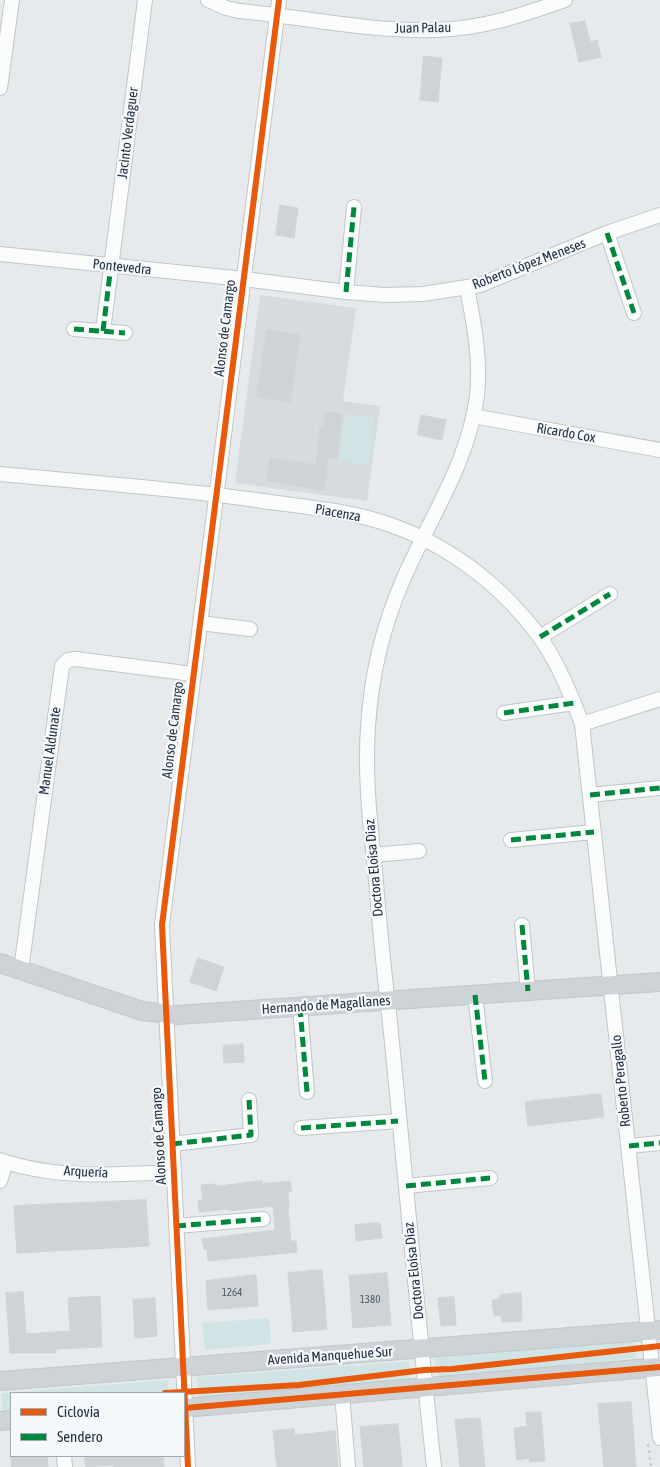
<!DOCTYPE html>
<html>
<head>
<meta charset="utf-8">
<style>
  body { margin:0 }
  #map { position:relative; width:660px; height:1467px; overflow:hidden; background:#e7eaed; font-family:"Asap Condensed",sans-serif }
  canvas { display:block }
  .legend { position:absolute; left:10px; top:1392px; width:175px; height:65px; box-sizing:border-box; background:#f6f9fb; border:1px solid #a1a9b1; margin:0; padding:6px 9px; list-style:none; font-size:15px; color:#223242 }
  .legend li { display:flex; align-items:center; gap:10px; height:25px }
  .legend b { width:25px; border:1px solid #a1a9b1 }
</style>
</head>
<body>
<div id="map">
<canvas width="660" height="1467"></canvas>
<ul class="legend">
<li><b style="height:6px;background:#e8590c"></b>Ciclovía</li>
<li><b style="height:6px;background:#00873e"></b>Sendero</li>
</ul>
</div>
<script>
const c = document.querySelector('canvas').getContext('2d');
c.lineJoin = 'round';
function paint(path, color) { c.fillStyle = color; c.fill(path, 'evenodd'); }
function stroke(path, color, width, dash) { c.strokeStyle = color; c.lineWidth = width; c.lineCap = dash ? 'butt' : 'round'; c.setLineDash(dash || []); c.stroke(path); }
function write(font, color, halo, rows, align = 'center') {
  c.font = font + ' "Asap Condensed",sans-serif'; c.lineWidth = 4.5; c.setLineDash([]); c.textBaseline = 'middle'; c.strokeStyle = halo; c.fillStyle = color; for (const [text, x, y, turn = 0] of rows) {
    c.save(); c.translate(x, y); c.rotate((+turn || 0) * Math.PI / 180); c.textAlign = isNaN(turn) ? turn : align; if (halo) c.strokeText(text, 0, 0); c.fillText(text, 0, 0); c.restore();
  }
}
paint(new Path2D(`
  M260 295 356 308 343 401 380 406 367 501 235 483Z`), '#d5dbde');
paint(new Path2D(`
  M345 414 374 417 369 465 339 461Z
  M269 1318 271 1344 205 1350 202 1323Z
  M633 1338 637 1358 438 1378 434 1358Z
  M409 1361 410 1381 199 1398 197 1377Z
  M168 1380 169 1393H11V1413H3L1 1393Z`), '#d0e4e6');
const building = new Path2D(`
  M585 21 590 42 597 40 601 57 579 62 570 24Z
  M424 56 442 58 438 102 420 100Z
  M280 205 298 208 294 238 276 235Z
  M267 330 300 335 290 402 257 397Z
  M326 412 342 414 337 458 328 457 324 490 266 481 270 458 316 465 320 427H324Z
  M421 415 446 420 442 440 418 435Z
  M198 958 224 967 216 991 190 982Z
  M243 1044 244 1062 224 1063 223 1046Z
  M601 1094 604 1117 528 1126 525 1102Z
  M262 1181V1184L290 1181 292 1191 288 1192 289 1207 288 1208 291 1241H296L297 1252 208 1261 207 1249H204L202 1239 275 1230 273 1206 228 1211V1209L199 1212 198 1200H203L201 1185 216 1184V1186Z
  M146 1200 149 1246 17 1253 14 1206Z
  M380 1223 382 1238 356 1241 355 1225Z
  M322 1270 327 1329 293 1332 288 1273Z
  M387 1273 391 1325 353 1328 349 1276Z
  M256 1275 258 1306 208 1310 206 1281Z
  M23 1292 26 1334 70 1331 68 1298 100 1296 102 1347 56 1349V1353H10L6 1293Z
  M521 1293 522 1321 502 1322 501 1315 494 1316 492 1300 500 1299V1295Z
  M454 1297 456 1325 441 1326 438 1298Z
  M155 1298 157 1336 135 1338 133 1300Z
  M631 1402 636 1467H604L598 1404Z
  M541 1412 545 1461 530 1462 529 1458 517 1460 514 1428 527 1426 526 1413Z
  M480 1418 485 1467H460L455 1420Z
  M398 1424 402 1467H364L360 1427Z
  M294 1429 295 1435 335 1431 338 1467H277L273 1431Z
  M11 1456H47L48 1467H12Z
  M85 1456H163L164 1467H113V1465L86 1467Z`);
paint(building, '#cfd3d6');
stroke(building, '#cfd3d6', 1);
const minor = new Path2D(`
  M208 0 226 8 239 11C304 17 370 32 436 30 481 29 523 15 565 0
  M0 88 12 0
  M607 233 634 313
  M0 254 244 279 346 292 385 295 423 294 480 285 607 233 660 215
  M346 292 354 207
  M74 329 125 333
  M103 331 145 0
  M473 416 660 450
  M0 474C85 482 171 488 256 500 295 506 337 509 375 520 441 539 498 581 539 636 558 662 571 694 582 724L660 1438
  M200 623 250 629
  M540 637 610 594
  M504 713 574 703
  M582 724 660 699
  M590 795 660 788
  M511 840 594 832
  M373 855 419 851
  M522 925 528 991
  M21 970 62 666 68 660 75 659 193 674
  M475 995 485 1081
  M300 1007 307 1092
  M301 1128 398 1121
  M172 1144 251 1135 249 1100
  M629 1146 660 1143
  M0 1160C55 1179 116 1175 173 1172
  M0 1181 6 1162
  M406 1186 490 1178
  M176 1226 263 1219
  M342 1394 348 1467
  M64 1456 65 1467
  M188 1467 162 925 279 0
  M434 1467C417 1313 404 1158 388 1004 382 956 378 907 374 859 369 815 365 771 368 727 371 677 383 626 403 580 429 519 468 464 477 396 481 359 474 324 467 288`);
const major = new Path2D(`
  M0 963 142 1011 177 1015 660 982
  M0 1381 660 1330
  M184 1408 660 1367
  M0 1421 11 1420`);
stroke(minor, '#c2c6c8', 16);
stroke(major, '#c2c7cc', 20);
stroke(new Path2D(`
  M648 1444 651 1467`), '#c6cacf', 2.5, [2.5, 4]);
stroke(minor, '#fbfcfc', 14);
stroke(major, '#ced3d7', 18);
stroke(new Path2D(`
  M607 233 634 313
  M346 292 354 207
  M74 329 125 333
  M103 331 111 265
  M540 637 610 594
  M504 713 574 703
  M590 795 660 788
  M511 840 594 832
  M522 925 528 991
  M475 995 485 1081
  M300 1007 307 1092
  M301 1128 398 1121
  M172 1144 251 1135 249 1100
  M629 1146 660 1143
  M406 1186 490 1178
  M176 1226 263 1219`), '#00873e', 5, [10, 5]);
stroke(new Path2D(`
  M165 1393 299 1385 424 1370 452 1369 660 1346
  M185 1408 660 1367
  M188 1467 162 925 279 0`), '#e8590c', 6);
write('11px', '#4e5b68', null, [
  ["1264",232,1293],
  ["1380",370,1300]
]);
write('14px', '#223242', '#f6f9fb', [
  ["Juan Palau",423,28,-1],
  ["Jacinto Verdaguer",128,133,-83],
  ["Roberto López Meneses",529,264,-21],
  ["Pontevedra",122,267,6],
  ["Alonso de Camargo",225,328,-83],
  ["Ricardo Cox",566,433,10],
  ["Piacenza",338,513,10],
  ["Alonso de Camargo",173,730,-83],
  ["Manuel Aldunate",50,751,-82],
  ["Doctora Eloísa Díaz",374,868,-95],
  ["Hernando de Magallanes",326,1005,-4],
  ["Roberto Peragallo",621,1081,-96],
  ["Alonso de Camargo",159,1136,-93],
  ["Arquería",86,1172,3],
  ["Doctora Eloísa Díaz",414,1271,-96],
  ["Avenida Manquehue Sur",330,1356,-4]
]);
</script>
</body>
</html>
